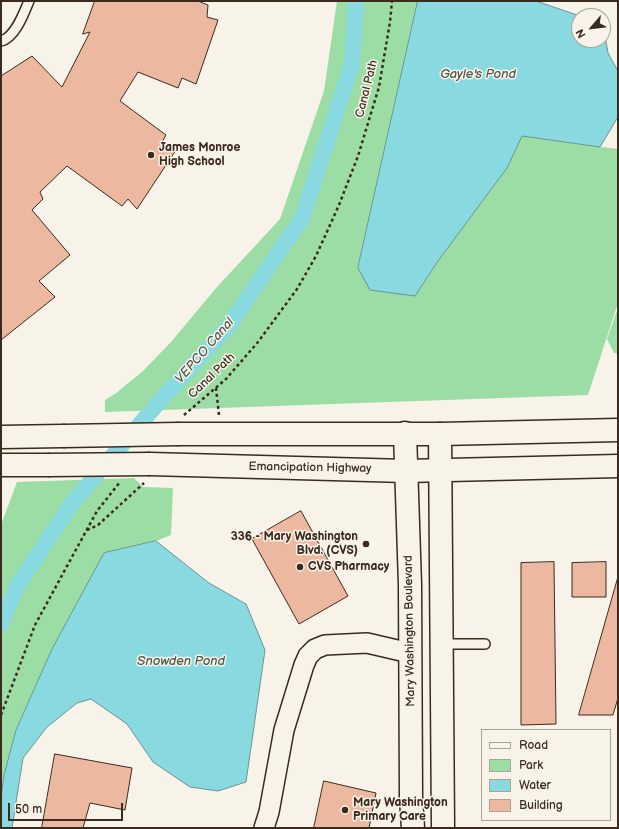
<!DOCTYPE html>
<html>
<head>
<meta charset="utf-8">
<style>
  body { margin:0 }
  #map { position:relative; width:619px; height:829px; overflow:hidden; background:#f7f3e8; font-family:"Balsamiq Sans",sans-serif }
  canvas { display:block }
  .frame { position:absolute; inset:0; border:2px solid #3b2a1e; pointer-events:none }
  .legend { position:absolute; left:481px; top:729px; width:130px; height:92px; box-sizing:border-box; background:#f7f3e8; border:1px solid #aca397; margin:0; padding:5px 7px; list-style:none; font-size:12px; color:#3b2a1e }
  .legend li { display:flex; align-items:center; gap:8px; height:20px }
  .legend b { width:20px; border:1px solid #aca397 }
  .north { position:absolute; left:571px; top:8px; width:40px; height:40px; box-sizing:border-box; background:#f7f3e8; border:1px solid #aca397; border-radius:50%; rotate:242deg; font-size:11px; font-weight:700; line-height:16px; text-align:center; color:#3b2a1e }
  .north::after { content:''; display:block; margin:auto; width:14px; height:18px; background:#3b2a1e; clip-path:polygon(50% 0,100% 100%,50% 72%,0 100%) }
  .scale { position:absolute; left:8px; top:803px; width:115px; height:18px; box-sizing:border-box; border:2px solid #3b2a1e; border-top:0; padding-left:5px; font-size:12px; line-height:14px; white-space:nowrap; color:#3b2a1e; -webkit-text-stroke:3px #f7f3e8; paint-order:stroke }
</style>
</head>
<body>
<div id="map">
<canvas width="619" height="829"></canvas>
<div class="frame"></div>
<ul class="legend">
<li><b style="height:5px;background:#f7f3e8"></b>Road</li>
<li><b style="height:11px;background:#9cdca5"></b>Park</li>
<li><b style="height:11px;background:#88dae0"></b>Water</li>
<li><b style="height:11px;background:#edb8a0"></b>Building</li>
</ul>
<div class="north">N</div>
<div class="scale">50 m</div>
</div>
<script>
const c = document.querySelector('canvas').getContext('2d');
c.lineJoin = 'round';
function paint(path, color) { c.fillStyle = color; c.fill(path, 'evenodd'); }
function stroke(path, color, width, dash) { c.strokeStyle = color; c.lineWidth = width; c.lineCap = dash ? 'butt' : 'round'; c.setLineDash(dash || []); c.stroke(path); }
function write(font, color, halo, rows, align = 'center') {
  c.font = font + ' "Balsamiq Sans",sans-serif'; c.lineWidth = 3; c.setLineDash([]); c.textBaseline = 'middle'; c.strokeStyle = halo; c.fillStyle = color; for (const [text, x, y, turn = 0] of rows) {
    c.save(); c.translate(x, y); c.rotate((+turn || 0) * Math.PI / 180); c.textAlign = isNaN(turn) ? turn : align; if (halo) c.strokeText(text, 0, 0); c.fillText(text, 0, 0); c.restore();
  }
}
paint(new Path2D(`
  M337 1H418L358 268 415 296 438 261 507 168 522 135 576 144 618 149V303L588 395 105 412V400L115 394 143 371 171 342 217 287 280 219 324 91Z
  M618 308V354L614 353 607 339Z
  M134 478 143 487 173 488 171 535 156 541 104 553 52 649 16 730 4 775 1 798V525L17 482Z`), '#9cdca5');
const water = new Path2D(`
  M418 1H536L580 16 579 40H603V24L608 53 618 71V117L600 147 522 136 507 168 438 261 415 296 370 290 358 268Z
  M156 541 209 583 246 604 265 650 246 782 218 791 190 787 153 762 127 724 91 699 77 703 47 727 23 758 12 828H1V798L4 775 16 730 52 649 104 553Z`);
paint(water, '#88dae0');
stroke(water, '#699492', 1);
stroke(new Path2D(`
  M1 624 16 588 73 502 159 402 227 328 302 218 352 64 356 1`), '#88dae0', 16);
const building = new Path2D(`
  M95 1H198L208 5 207 17 218 20 196 84 182 78 178 88 138 72 120 101 166 135 162 142 176 150 137 209 128 199 122 206 67 166 40 192 43 199 32 210 70 255 39 281 55 297 1 340V76L32 56 62 87 90 32 83 34Z
  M301 511 348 596 299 624 252 539Z
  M554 562 556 724 521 725V563Z
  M606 562V597H572V563Z
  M618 577V698L613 715H579Z
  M55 754 132 768 125 810 90 803 83 828H42Z
  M324 781 376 793 369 828H314Z`);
paint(building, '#edb8a0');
stroke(building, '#3b2a1e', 1);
const service = new Path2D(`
  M1 41C15 38 24 13 29 1
  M442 644H485`);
const minor = new Path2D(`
  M264 828 269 812 284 730 304 665 308 656 315 649 325 645 367 643 410 653`);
const tertiary = new Path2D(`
  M405 433 410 585 411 798 413 828
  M440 434 443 828`);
const primary = new Path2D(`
  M179 434H440L618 430
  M1 437 63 436
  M150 464 406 471 618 466
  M1 465H48`);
stroke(service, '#3b2a1e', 12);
stroke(minor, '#3b2a1e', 22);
stroke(tertiary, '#3b2a1e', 25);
stroke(primary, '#3b2a1e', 25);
stroke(new Path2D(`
  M216 388 219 415
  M184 415 226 379 258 342 297 289 316 256 339 205 358 156 379 87 390 22 392 1
  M87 530 98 525 144 483
  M1 715 35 625 97 511 120 482`), '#3b2a1e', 2.5, [3, 3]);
stroke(service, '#f7f3e8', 9);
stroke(minor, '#f7f3e8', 19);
stroke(tertiary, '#f7f3e8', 22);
stroke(primary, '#f7f3e8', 22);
const primaryBridge = new Path2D(`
  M63 436 179 434
  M48 465 150 464`);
stroke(primaryBridge, '#3b2a1e', 25, []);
stroke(primaryBridge, '#f7f3e8', 22);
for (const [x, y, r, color] of [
  [151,155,4,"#3b2a1e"],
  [366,544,4,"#3b2a1e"],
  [300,567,4,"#3b2a1e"],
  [345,810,4,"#3b2a1e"]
]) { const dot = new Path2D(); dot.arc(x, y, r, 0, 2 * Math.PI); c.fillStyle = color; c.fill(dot); stroke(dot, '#f7f3e8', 1.5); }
write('12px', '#3b2a1e', '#f7f3e8', [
  ["Canal Path",367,89,-76],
  ["Canal Path",212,376,-44],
  ["Emancipation Highway",310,468,1],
  ["Mary Washington Boulevard",410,631,-91]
]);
write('bold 12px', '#3b2a1e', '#f7f3e8', [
  ["James Monroe",159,148],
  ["High School",159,162],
  ["336 - Mary Washington",358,537,"right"],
  ["Blvd. (CVS)",358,551,"right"],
  ["CVS Pharmacy",308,567],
  ["Mary Washington",353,803],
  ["Primary Care",353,817]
], 'left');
write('italic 13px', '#4e564e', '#f7f3e8', [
  ["Gayle's Pond",478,75],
  ["VEPCO Canal",205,351,-49],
  ["Snowden Pond",181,662]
]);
</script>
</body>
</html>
